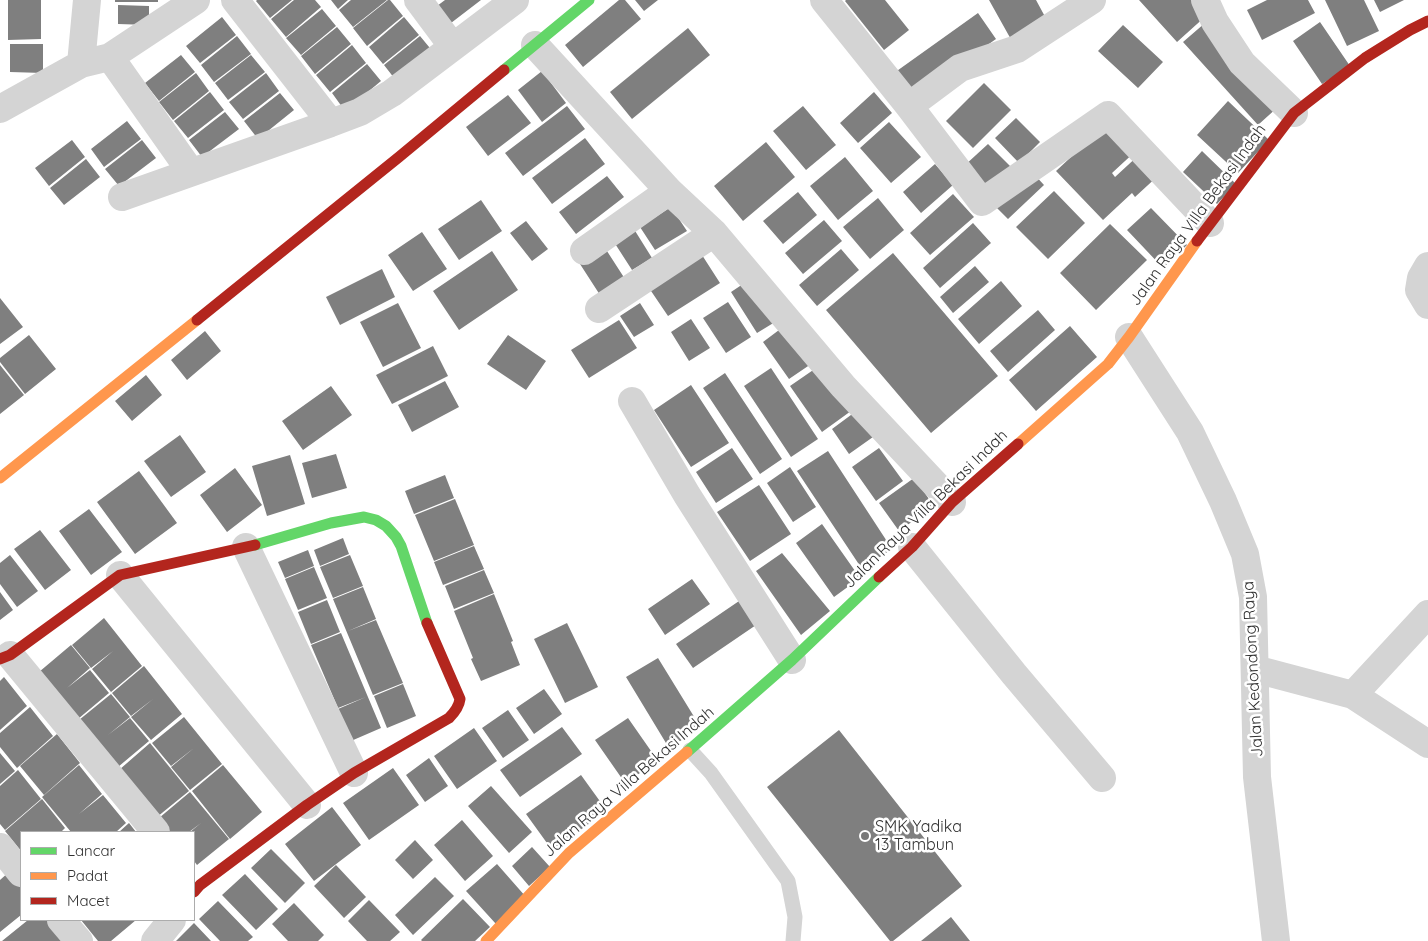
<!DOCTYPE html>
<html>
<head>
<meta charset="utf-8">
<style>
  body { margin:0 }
  #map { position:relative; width:1428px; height:941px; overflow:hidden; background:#fff; font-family:Quicksand,sans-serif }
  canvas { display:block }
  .legend { position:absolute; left:20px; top:831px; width:175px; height:90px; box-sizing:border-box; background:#fff; border:1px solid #acacac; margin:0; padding:6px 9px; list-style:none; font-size:15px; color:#303030 }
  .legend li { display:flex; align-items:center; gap:10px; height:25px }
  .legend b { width:25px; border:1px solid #acacac }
</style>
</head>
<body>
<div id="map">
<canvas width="1428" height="941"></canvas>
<ul class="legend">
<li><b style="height:6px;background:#63d668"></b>Lancar</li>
<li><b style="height:6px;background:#ff974d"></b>Padat</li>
<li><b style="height:6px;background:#b3261e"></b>Macet</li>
</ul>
</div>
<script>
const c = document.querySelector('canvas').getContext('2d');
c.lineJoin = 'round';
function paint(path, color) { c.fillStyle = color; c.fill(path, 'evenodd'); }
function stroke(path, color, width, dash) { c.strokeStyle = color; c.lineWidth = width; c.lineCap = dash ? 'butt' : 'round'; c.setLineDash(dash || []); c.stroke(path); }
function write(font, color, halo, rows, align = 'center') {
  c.font = font + ' Quicksand,sans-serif'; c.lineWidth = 5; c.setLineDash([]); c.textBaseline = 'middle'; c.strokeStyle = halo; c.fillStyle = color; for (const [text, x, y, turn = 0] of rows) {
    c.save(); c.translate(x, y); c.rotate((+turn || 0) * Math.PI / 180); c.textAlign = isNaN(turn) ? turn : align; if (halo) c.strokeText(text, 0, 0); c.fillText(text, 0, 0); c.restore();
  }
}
paint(new Path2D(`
  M8 0H41V39L8 40Z
  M115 0H158V2H115Z
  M257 0H292L270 18 256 1Z
  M294 0H315L321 7 286 37 271 19Z
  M331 0H348L338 9Z
  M351 0H387L353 27 339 10Z
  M388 0H390L403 16 367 46 353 28Z
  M445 0H481L451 23 437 6Z
  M619 0H625L641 19 583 67 565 45Z
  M635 0H658L644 11Z
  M846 0H885L909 30 884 50 845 1Z
  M989 0H1036L1049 24 1013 43Z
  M1139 0H1194L1207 15 1177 42Z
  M1267 0H1308L1315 13 1262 40 1247 10Z
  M1325 0H1364L1379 31 1347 46Z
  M1374 0H1404L1380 12Z
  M118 5 149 6V25L118 24Z
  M322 9 336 26 301 55 286 38Z
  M978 13 996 39 912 98 894 73Z
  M222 17 236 35 200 63 186 46Z
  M404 17 419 35 383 64 369 47Z
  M1320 22 1350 66 1322 84 1293 41Z
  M1205 23 1279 106 1258 125 1183 42Z
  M1123 25 1163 62 1138 88 1098 51Z
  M337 27 351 44 315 74 301 56Z
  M688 28 710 55 632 119 610 92Z
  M237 36 251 54 214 82 201 65Z
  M420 36 434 53 398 83 384 65Z
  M10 44H43V73L10 72Z
  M352 45 366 63 330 92 316 75Z
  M181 55 195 72 159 101 145 83Z
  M251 55 265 72 228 100 215 83Z
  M367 64 381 81 345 111 332 93Z
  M542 71 566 103 542 122 518 90Z
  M196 73 209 91 173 120 159 102Z
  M266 73 279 91 243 119 229 102Z
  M984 83 1011 110 973 148 946 121Z
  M210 92 224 110 188 138 174 121Z
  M874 92 892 113 858 143 840 123Z
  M280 93 294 110 258 139 244 121Z
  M508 95 531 123 488 156 466 127Z
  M1228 101 1269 140 1238 173 1197 135Z
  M567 106 585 129 523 176 505 153Z
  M803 106 836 145 806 170 773 131Z
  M225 112 239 129 202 157 189 140Z
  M1108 117 1138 149 1112 173 1115 177 1141 153 1160 174 1135 197 1132 193 1103 220 1056 171 1085 144Z
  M1016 118 1040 142 1019 163 995 138Z
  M127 121 141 139 104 167 91 149Z
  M889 122 921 157 891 183 860 148Z
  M585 138 605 164 552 204 532 178Z
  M72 140 85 157 49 186 35 168Z
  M142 140 156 158 119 186 105 169Z
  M766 142 795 177 743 221 714 186Z
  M988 144 1015 171 991 194 964 166Z
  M1202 151 1236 184 1217 204 1183 172Z
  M845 157 873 191 838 220 810 186Z
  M86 159 100 177 64 205 50 188Z
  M935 164 953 185 921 213 903 192Z
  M1032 172 1044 185 1008 219 996 207Z
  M607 176 624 197 576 234 559 212Z
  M1054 191 1085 223 1048 259 1016 227Z
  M798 192 817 215 783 244 763 221Z
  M953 194 974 217 930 255 910 233Z
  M878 198 904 230 870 259 843 227Z
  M481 200 502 231 459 260 438 229Z
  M671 207 687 231 655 250 640 227Z
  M1151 208 1187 245 1163 268 1127 230Z
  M824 220 842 241 803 274 785 253Z
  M526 221 548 249 532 261 510 233Z
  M973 223 991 243 940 288 923 268Z
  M1110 224 1147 260 1096 310 1060 273Z
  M632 226 652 258 632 270 612 239Z
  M422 232 447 269 413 291 388 255Z
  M605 248 625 279 600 295 580 264Z
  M841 249 859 270 817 306 799 285Z
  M492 251 518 290 459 330 433 291Z
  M893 253 998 376 931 433 826 310Z
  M702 255 720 283 668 316 649 288Z
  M975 266 989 282 953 313 940 297Z
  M382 269 395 297 340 325 326 297Z
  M749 280 775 322 757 333 731 292Z
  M1001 281 1022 306 979 344 958 319Z
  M0 298 23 327 0 344Z
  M728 302 751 337 726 353 703 318Z
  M398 303 421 348 383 367 360 322Z
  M640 303 654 325 634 337 620 316Z
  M1038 310 1055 330 1008 372 990 351Z
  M691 319 710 348 689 361 671 332Z
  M619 320 637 348 589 378 571 350Z
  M787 324 814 362 789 379 763 342Z
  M1070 326 1097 357 1036 411 1009 380Z
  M205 331 221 351 187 380 171 360Z
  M29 335 56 369 25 394 0 362V358Z
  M508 335 546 361 526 390 487 364Z
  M433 346 448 376 392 404 376 375Z
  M0 365 24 395 0 414Z
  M819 366 851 411 822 432 790 386Z
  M771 368 818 439 791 457 744 386Z
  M725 373 782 459 760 474 703 388Z
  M146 375 162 395 132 421 115 401Z
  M445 381 459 407 412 432 398 405Z
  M691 385 729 443 691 467 654 410Z
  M331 386 352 415 303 450 282 421Z
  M855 412 873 437 849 454 832 429Z
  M180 435 206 472 171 497 144 461Z
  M732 448 753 479 716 503 696 472Z
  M879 448 903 481 876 501 852 467Z
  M828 451 892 549 862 569 797 471Z
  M336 454 347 488 312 498 302 463Z
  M290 455 305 504 267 516 252 466Z
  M790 467 816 507 793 522 767 483Z
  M235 468 262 505 227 532 200 495Z
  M139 471 177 523 135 554 97 502Z
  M445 475 454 498 414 514 405 491Z
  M914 478 934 506 899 531 879 503Z
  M759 485 791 534 750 561 717 512Z
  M455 499 474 545 434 561 415 515Z
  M89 509 122 552 91 575 59 531Z
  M822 524 860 578 834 597 796 543Z
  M40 530 71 570 45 590 14 549Z
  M343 538 349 554 320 566 314 550Z
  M474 546 484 569 443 585 434 562Z
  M308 550 314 566 285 578 278 562Z
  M782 553 830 611 801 635 756 571Z
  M10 555 38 591 17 607 0 584V563Z
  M350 555 363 586 333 598 320 567Z
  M314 567 327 598 298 610 285 579Z
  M484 570 494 593 454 609 445 586Z
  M692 579 710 604 665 635 648 609Z
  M363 587 376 619 348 631 376 620 403 683 373 695 333 599Z
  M0 592 13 610 0 620Z
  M494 594 513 641 511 642 520 665 481 681 471 659 473 658 454 611Z
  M742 599 759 623 693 668 676 644Z
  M327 600 340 632 311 644 298 612Z
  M104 618 142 666 111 692 92 669 113 651 91 668 72 645Z
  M567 623 598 687 565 703 534 639Z
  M341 633 381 728 351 741 338 709 366 697 338 708 311 645Z
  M71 645 90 668 67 688 90 670 109 693 78 719 39 672Z
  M658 658 701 728 669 748 626 677Z
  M144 666 182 714 151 740 131 717 153 699 131 716 112 693Z
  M4 677 27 706 0 730V681Z
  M403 684 416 716 387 728 374 696Z
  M544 689 562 714 534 734 516 708Z
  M111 694 130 717 108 735 130 718 149 741 118 767 79 720Z
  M30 707 53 736 17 768 0 747V733Z
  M508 710 529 740 503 758 482 728Z
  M184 717 222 764 190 790 171 767 194 748 171 766 152 743Z
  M628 718 658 761 625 783 595 740Z
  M562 727 582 754 520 797 500 770Z
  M474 728 497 761 457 789 434 756Z
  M839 730 962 886 893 941H890L767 787Z
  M57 734 80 763 44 795 20 766Z
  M150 743 189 791 157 817 119 770Z
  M0 753 15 771 0 784Z
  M429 758 448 786 425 802 406 775Z
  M79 765 102 794 79 814 103 795 126 823 116 832H71L42 797Z
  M223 765 262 812 230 839 192 791Z
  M393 768 419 805 369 840 343 803Z
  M18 770 41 799 5 830 0 824V786Z
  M581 775 607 811 552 850 526 814Z
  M491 786 532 832 509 853 468 806Z
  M190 792 229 839 197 865 194 861V832H190L201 823 189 832H170L159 818Z
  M42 799 65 828 61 832H21V851L5 831Z
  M332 807 361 845 314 881 285 844Z
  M462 820 493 856 465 881 434 845Z
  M129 823 136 832H119Z
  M415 840 433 860 413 879 395 860Z
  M532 847 550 867 529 886 512 866Z
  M271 849 305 883 285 903 251 868Z
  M497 864 526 897 496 924 466 891Z
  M336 865 366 897 344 918 314 886Z
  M9 872 21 886V915L0 932V880Z
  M245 874 278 909 256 930 222 895Z
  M435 877 454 896 413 935 395 915Z
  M463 899 490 927 475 941H422L421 940Z
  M369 900 400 932 390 941H367L348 921Z
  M218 901 253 937 248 941H220L199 919Z
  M294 903 324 935 318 941H288L272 924Z
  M951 917 970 941H921Z
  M28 920H50L63 941H2Z
  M81 920H136L111 941H98Z
  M194 923 211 941H176Z`), '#7f7f7f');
stroke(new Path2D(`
  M690 750 711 773 788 881 795 917 793 941`), '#d4d4d4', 15);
stroke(new Path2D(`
  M235 0 331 123
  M418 0 453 47
  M824 0 909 106 982 202 1108 115 1210 223
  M1205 0 1215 22 1242 63 1294 113
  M535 45 669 191 714 233 843 386 952 502
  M110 57 191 172
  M81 64 87 0
  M909 106 960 68 1017 49 1092 0
  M0 109 81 64 110 57 196 0
  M122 197 331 123 360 112 392 93 515 0
  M584 251 669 191
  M1428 266 1421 278 1419 290 1428 305
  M599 309 714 233
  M1129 337 1190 432 1223 501 1245 554 1253 597 1257 777 1276 941
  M632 401 687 495 792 660
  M246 547 354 773
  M912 547 1014 674 1102 778
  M120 575 307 805
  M10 655 156 832
  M1255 669 1353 695 1428 744
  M1353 695 1428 614
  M0 847 21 873
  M61 920 79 941
  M155 941 172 920`), '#d4d4d4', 28);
stroke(new Path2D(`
  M504 70 589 0
  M255 545 331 523 364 517 376 520 386 526 396 537 401 546 427 623
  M687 752 792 660 879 577`), '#63d668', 11);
stroke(new Path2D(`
  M1018 444 1108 364 1129 337 1197 241
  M0 478 197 320
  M486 941 569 853 687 752`), '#ff974d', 11);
stroke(new Path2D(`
  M1197 241 1294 113 1365 58 1410 30 1428 21
  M197 320 399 157 504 70
  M879 577 912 547 952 502 1018 444
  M0 659 10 655 120 575 255 545
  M194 892 200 885 307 805 354 773 449 718C455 712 459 707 460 699L427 623`), '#b3261e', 11);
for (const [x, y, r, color] of [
  [865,836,5,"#787878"]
]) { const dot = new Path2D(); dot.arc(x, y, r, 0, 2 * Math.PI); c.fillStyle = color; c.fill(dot); stroke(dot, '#fff', 2); }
write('16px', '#303030', '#fff', [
  ["Jalan Raya Villa Bekasi Indah",1198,215,-54],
  ["Jalan Raya Villa Bekasi Indah",926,509,-44],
  ["Jalan Kedondong Raya",1253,669,-93],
  ["Jalan Raya Villa Bekasi Indah",629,782,-41]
]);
write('16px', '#303030', '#fff', [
  ["SMK Yadika",875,827],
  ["13 Tambun",875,845]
], 'left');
</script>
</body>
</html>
